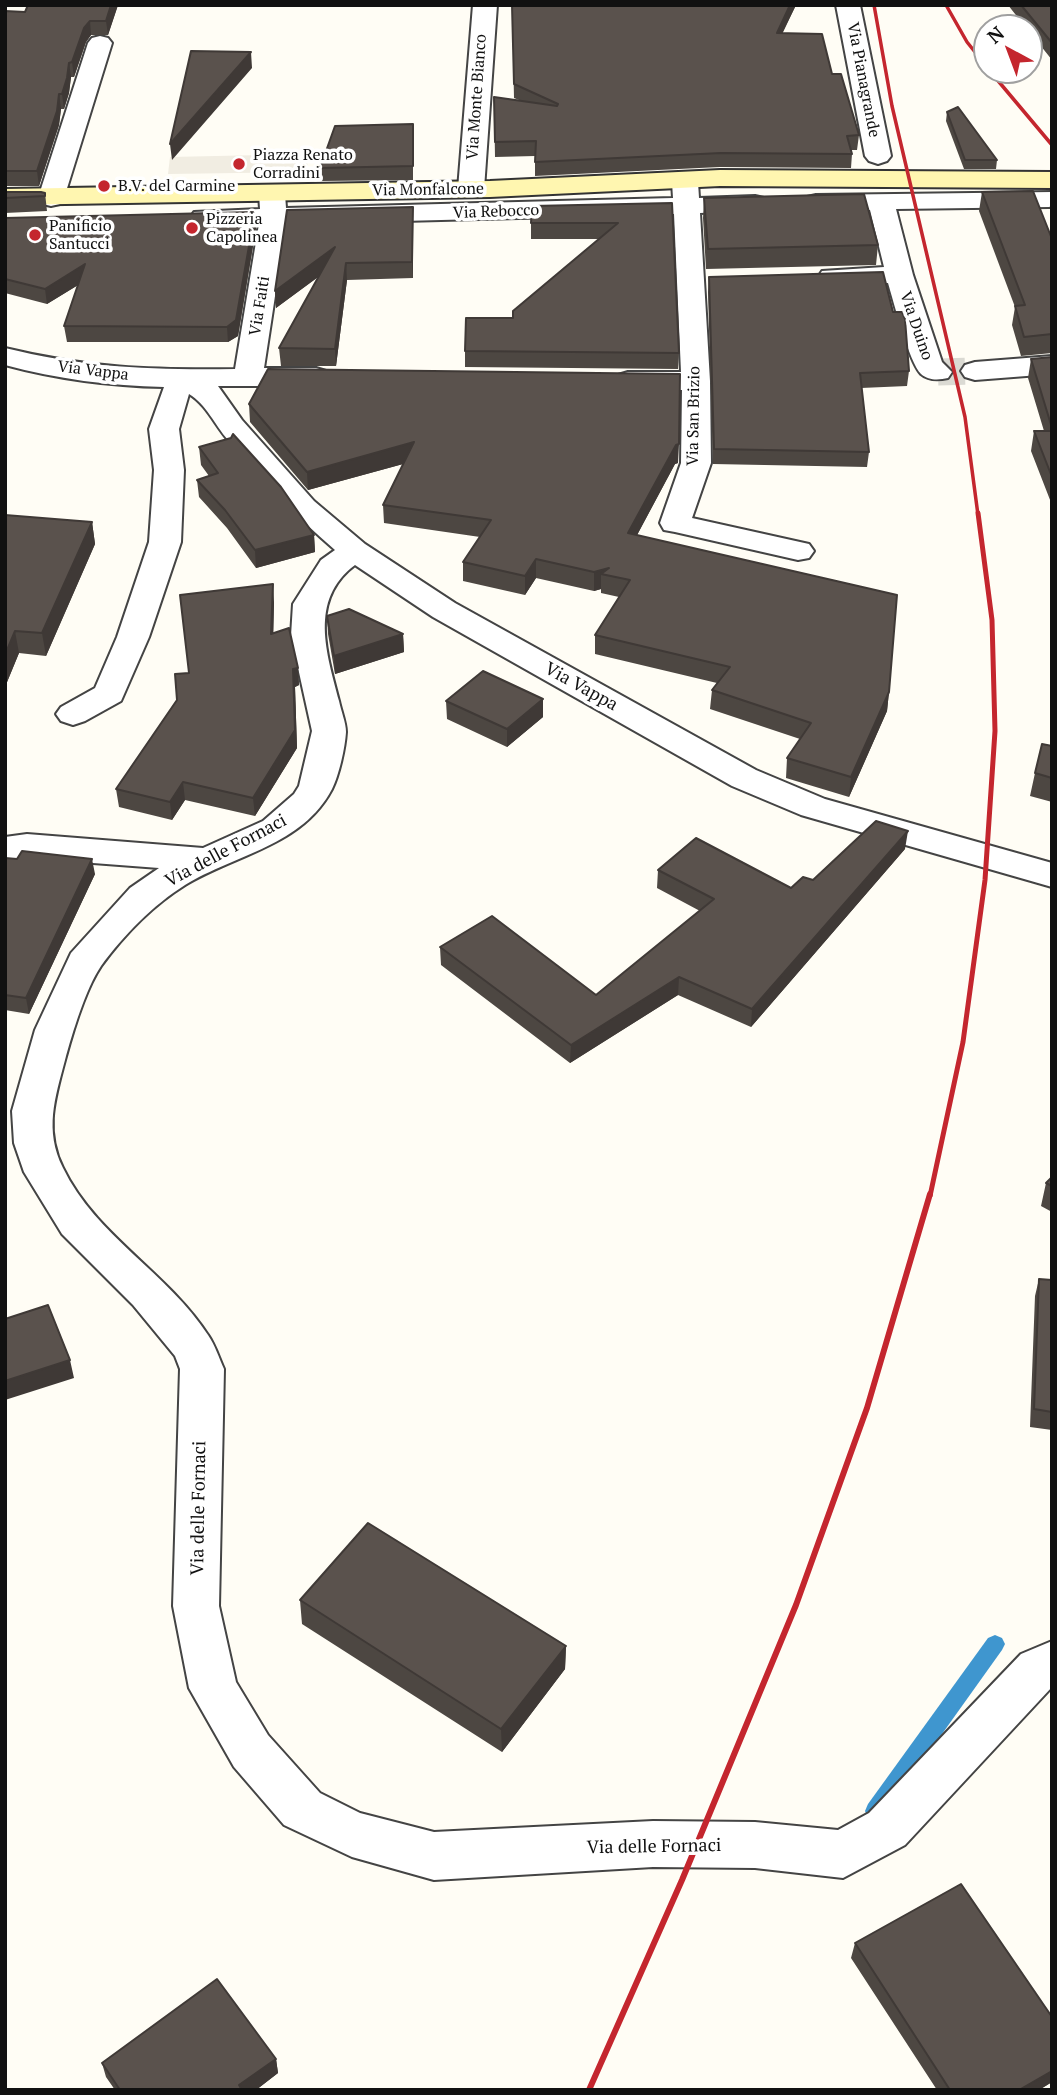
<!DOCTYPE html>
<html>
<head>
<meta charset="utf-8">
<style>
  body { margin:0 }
  #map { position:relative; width:1057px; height:2095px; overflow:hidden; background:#fffdf5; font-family:"PT Serif",serif }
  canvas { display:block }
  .frame { position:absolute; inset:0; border:7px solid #111; pointer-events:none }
  .north { position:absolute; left:973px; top:14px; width:70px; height:70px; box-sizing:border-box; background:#fff; border:2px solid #a0a0a0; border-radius:50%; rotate:319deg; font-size:19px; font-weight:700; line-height:28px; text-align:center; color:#111 }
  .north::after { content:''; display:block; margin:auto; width:24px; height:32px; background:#c4262e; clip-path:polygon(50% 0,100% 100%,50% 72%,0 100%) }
</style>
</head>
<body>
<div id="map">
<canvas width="1057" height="2095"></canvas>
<div class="frame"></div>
<div class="north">N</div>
</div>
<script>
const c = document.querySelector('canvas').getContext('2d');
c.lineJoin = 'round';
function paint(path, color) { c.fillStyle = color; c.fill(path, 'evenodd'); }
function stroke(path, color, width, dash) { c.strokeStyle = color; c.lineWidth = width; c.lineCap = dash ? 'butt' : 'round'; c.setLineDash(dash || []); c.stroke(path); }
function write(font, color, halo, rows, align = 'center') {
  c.font = font + ' "PT Serif",serif'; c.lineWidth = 7; c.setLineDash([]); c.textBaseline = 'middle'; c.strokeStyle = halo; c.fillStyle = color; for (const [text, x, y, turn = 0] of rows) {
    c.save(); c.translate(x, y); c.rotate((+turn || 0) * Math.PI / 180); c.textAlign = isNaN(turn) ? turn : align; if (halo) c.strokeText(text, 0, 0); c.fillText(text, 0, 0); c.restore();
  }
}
paint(new Path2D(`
  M308 154 307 172 168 174 170 157Z`), '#f1ede2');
paint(new Path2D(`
  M995 1635 1002 1638 1005 1644 1002 1650 882 1818 875 1820 868 1818 865 1811 868 1804 988 1638Z`), '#3f96cf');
stroke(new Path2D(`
  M938 372 975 371`), '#dbdad3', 27, [27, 13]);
const minor = new Path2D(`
  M473 5H497L484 189 480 195 471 197 462 195 458 189Z
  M836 5H860L891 156 887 161 878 164 869 161 865 156Z
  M100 36 108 38 112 43 64 198 60 204 51 206 42 204 38 198 88 43 92 38Z
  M685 174 694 177 698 182 699 198 755 196 764 198 768 204 764 210 700 213 710 381 711 463 692 518 809 544 814 551 809 558 798 560 675 532 664 530 660 523 681 463 682 390H628L618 387 614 381 618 375 628 372H681L674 214 286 224 264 368H316L326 371 330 377 326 383 316 386H218L242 420 314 501 365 544 455 603 756 770 825 799 1052 863V887L801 815 732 786 433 617 355 565C308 600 327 654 339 701 341 711 346 723 346 732 345 748 339 775 332 789 302 846 236 854 185 885 153 905 123 936 101 966 86 988 72 1034 65 1060 55 1098 44 1130 63 1168 95 1235 168 1273 208 1335 215 1345 219 1358 224 1369L219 1606 236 1682 268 1735 320 1793 360 1813 434 1832 653 1821 755 1822 838 1830 869 1813 1021 1654 1052 1641V1687L905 1845 843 1878 755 1868 653 1867 434 1880 352 1857 284 1825 234 1767 189 1688 173 1606 180 1369 175 1356 133 1305 62 1234 24 1172 14 1143 12 1111 35 1030 71 953 130 888 159 868 27 858 5 861V837L27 834 203 848 263 821 294 794 299 786 312 731 291 636 293 604 321 560 335 550C294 515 263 480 228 440 215 425 206 404 189 394L179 429 184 470 181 542 149 637 121 701 85 721 73 725 61 721 56 714 61 707 95 688 117 637 149 542 154 470 149 429 164 387C110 386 57 379 5 365V348C87 368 151 370 235 369L259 224 203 226 194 224 190 218 194 212 260 209 259 194 263 188 272 186 281 188 285 194 286 208 673 198 672 182 676 177Z
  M1052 192V206L1049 207 896 209 913 275 942 362 952 372 948 378C939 380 929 381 921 374 909 362 894 303 888 283L832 285 822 283 818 277 822 271 884 267 870 210 807 209 803 203 807 197 816 195Z
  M1052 356V374L975 380 965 377 961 371 965 365 975 362Z`);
const secondary = new Path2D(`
  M720 170 1052 172V188L720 186 490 197 5 205V189L490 181Z`);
stroke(minor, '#444', 4);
stroke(secondary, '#333', 4);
paint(minor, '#fff');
paint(secondary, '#fff6b0');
stroke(new Path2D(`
  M874 5 892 106 965 417 978 515
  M946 5 967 42 987 67
  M989 70 1052 145`), '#c4262e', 3.5);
stroke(new Path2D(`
  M930 1196 963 1042 985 880 995 731 992 620 978 513`), '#c4262e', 5);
stroke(new Path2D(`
  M589 2090 682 1880 796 1605 867 1408 930 1194`), '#c4262e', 6);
paint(new Path2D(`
  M28 5H118L108 35H91L86 42 74 77H71L69 93 64 109H61L59 125 39 186H5V11L25 12Z
  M512 5H796L782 33 832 74 859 135 857 150H851L852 154 851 168 720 167 535 176V156L495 157 494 97 519 100 514 98Z
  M1008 5H1052V60L1029 31V28H1026Z
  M947 112 997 160 996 169H964L946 121Z
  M413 124V180L321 181 320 168Z
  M5 192 45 193 47 211 5 213Z
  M982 192 1052 239V353L1021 356 1012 325 1015 307 979 211Z
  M704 198 878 245 876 265 706 269 703 218Z
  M672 203 679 353 678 369 465 367V351L513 318 599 239H531V223Z
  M413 207V278L347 280 336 366H281L279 348 319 276 276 308 275 291Z
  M255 212 256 228 238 336 228 342H67L64 326 78 285 47 304 5 293V218Z
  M709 277 909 371 907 386 861 388 869 452 867 467 713 464 708 292Z
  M1052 357V505L1031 451 1034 431H1044L1028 378 1031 359Z
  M249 404 678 463 675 464 637 535 889 692 887 711 849 797 786 778 787 758 800 739 710 709 712 690 717 683 595 654V635L619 597 601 593V589L594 591 536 578 525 595 463 581V562L480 537 384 523 383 505 403 464 308 490 250 422Z
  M199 447 314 535 315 552 256 568 227 528 199 497 197 480 209 476 201 465Z
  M5 515 92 522 95 544 46 656 19 653 5 687Z
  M274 602 273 633 298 668 299 685 295 687 297 748 255 816 185 800 172 820 119 807 116 789 177 700 189 673Z
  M327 616 403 634 404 652 335 674 328 634Z
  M446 701 543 717 507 747 447 719Z
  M1052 746V802L1030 796 1035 773Z
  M905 849 751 1027 678 995 570 1063 441 965 440 947 596 995 700 911 657 888 658 870 791 888 813 880Z
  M5 858 95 874 29 1014 5 1010Z
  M1052 1177V1212L1041 1206 1046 1183Z
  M1039 1279 1052 1280V1430L1030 1427 1035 1296Z
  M300 1600 566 1646 565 1669 502 1752 302 1624Z
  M855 1943 1052 2017V2082L1039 2090H937L851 1958Z
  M276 2059 278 2073 256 2090H115L106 2077 102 2063Z`), '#4d4742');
paint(new Path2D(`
  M111 5H118L108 35 106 21Z
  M790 5H796L776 47 777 33Z
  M90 21 91 35 86 42 74 77 72 62 84 28Z
  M251 52 252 68 172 160 170 144Z
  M69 63 71 77 69 93 64 109 62 94Z
  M59 94 61 109 59 125 39 186 37 171Z
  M413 207V278L412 262Z
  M255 212 256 228 238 336 228 342 227 327Z
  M335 247 336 264 276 308 275 291Z
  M346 263 347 280 336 366 335 349Z
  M85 264 88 279 47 304 45 289Z
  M414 442V461L308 490 307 472Z
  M679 444 678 463 675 464 628 552V533L676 445Z
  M92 522 95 544 46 656 42 633Z
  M314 535 315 552 256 568 255 550Z
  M536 559V578L525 595V576Z
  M609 568 601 574V589L594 591V572Z
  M273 584 274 602 273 652 271 634Z
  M15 631 19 653 5 687V655Z
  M403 634 404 652 335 674 334 656Z
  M298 668 299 685 295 687 297 748 255 816 253 798 293 669Z
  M889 692 887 711 849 797 851 777Z
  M543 699V717L507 747V729Z
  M183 782 185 800 172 820 170 802Z
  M908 831 905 849 751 1027 752 1009Z
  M92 859 95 874 29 1014 26 998Z
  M679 977 678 995 570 1063 571 1045Z
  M70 1360 74 1378 5 1400V1381Z
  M566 1646 565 1669 502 1752 501 1729Z
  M276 2059 278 2073 256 2090H240L239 2085Z
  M1052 2071V2082L1039 2090H1019Z`), '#3f3936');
const building = new Path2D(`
  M28 5H111L106 21H90L84 28 72 62 69 63 67 78 62 94H59L57 111 37 171H5V11L25 12Z
  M512 5H790L777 33 822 34 832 74H841L859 135 847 136 852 154 721 153 535 162 536 141 495 142 494 97 557 106 558 104 514 84Z
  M1021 5H1052V43Z
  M191 51 251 52 170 144Z
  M958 107 997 160H965L947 112Z
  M413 124V166L320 168 335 126Z
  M1033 191 1052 239V334L1024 337 1015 306 1025 305 982 192Z
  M5 192H41L45 193V196L5 198Z
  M864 194 878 245 708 249 704 198Z
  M672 203 679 353 465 351 466 318H513V311L618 223H531L532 206Z
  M413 207 412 262 346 263 335 349 279 348 335 247 275 291 287 210Z
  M255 212 236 320 227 327 64 326 85 264 45 289 5 279V218Z
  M883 272 893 312H902L905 319 909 371 860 373 869 452 714 449 709 277Z
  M1052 357V428L1031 359Z
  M268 369 680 374 679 444 676 445 628 533 897 595 889 692 851 777 787 758 811 723 712 690 730 667 595 635 630 580 601 574 609 568 594 572 536 559 525 576 463 562 491 520 383 505 414 442 307 472 249 404Z
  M1034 431H1052V477Z
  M233 434 281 487 314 535 255 550 225 510 197 480 218 473 199 447 231 438Z
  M5 515 92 522 42 633 15 631 5 655Z
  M273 584 271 634 289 628 298 668 293 669 295 730 253 798 183 782 170 802 116 789 177 700 175 674 189 673 180 595Z
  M349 609 403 634 334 656 327 616Z
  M483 671 543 699 507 729 446 701Z
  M1042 744 1052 746V778L1035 773Z
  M876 821 908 831 752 1009 679 977 571 1045 440 947 492 916 596 995 714 899 658 870 696 838 791 888 803 877 813 880Z
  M22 851 92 859 26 998 5 995V858L17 859Z
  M1052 1177V1186L1046 1183Z
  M1039 1279 1052 1280V1412L1034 1409Z
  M48 1305 70 1360 5 1381V1319Z
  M368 1523 566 1646 501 1729 300 1600Z
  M961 1884 1052 2017V2071L1019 2090H950L855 1943Z
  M217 1979 276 2059 239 2085 242 2090H120L102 2063Z`);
paint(building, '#5a524d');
stroke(building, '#3f3936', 2);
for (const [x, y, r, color] of [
  [239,164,7,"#c4262e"],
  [104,186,7,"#c4262e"],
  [192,228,7,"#c4262e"],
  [35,235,7,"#c4262e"]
]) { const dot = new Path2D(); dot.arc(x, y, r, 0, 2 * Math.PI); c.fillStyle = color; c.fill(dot); stroke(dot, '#fff', 2.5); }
write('16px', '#111', '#fff', [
  ["Via Pianagrande",863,80,79],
  ["Via Monte Bianco",477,97,-86],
  ["Via Monfalcone",428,190,-1],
  ["Via Rebocco",496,212,-2],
  ["Via Faiti",260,306,-81],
  ["Via Duino",916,326,71],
  ["Via Vappa",93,371,7],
  ["Via San Brizio",694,416,-89]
]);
write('16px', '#111', '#fff', [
  ["Piazza Renato",253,155],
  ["Corradini",253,173],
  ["B.V. del Carmine",118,186],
  ["Pizzeria",206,219],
  ["Capolinea",206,237],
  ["Panificio",49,226],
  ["Santucci",49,244]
], 'left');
write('18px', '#111', '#fff', [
  ["Via Vappa",581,687,29],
  ["Via delle Fornaci",226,851,-28],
  ["Via delle Fornaci",199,1508,-89],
  ["Via delle Fornaci",654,1847,-1]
]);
</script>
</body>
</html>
